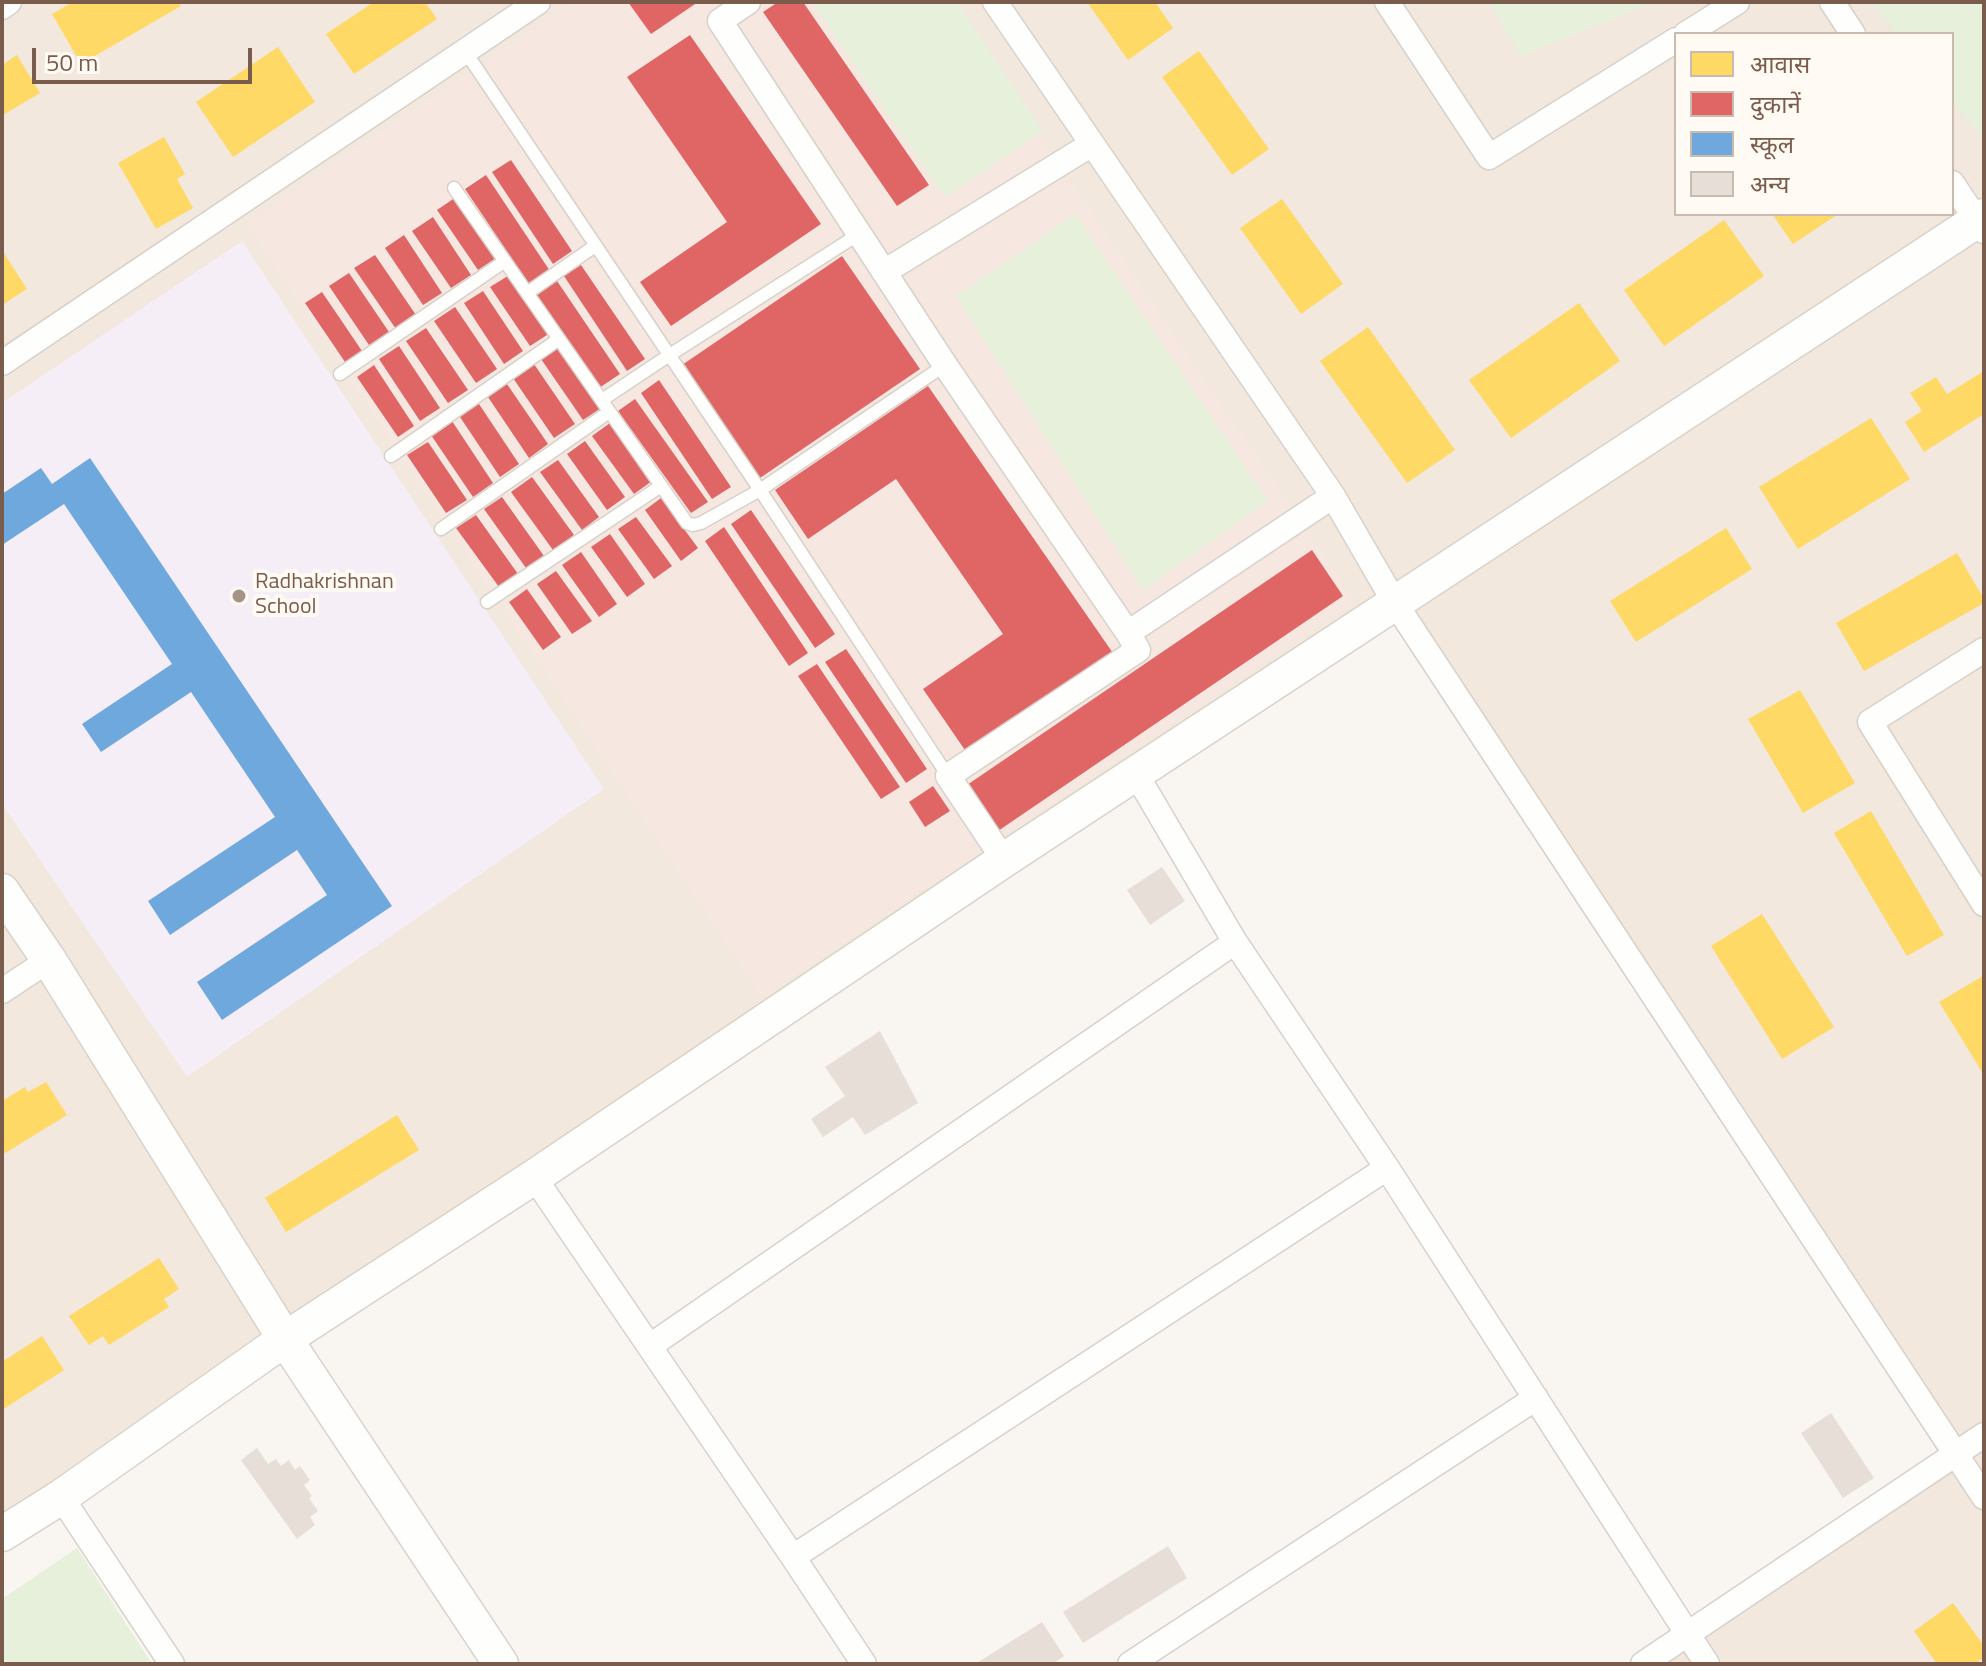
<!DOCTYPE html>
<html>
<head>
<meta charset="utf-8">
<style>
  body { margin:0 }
  #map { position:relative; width:1986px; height:1666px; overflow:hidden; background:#f9f5f0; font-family:"Titillium Web","Noto Sans Devanagari",sans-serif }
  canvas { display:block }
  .frame { position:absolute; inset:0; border:4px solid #7a5c4d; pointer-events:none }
  .legend { position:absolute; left:1674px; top:32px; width:280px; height:184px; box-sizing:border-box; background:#fffaf3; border:2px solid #cabbb1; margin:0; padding:10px 14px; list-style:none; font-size:24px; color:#7a5c4d }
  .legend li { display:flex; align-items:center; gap:16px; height:40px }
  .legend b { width:40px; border:2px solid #cabbb1 }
  .scale { position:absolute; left:32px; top:48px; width:220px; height:36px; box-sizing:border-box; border:4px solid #7a5c4d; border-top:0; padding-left:10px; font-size:24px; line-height:28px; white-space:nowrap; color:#7a5c4d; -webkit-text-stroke:6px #fffaf3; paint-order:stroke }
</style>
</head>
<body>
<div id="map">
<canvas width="1986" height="1666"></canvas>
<div class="frame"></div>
<ul class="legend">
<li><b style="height:22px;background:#ffd966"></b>आवास</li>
<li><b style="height:22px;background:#e06666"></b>दुकानें</li>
<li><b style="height:22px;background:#6fa8dc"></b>स्कूल</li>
<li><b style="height:22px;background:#e6ded7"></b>अन्य</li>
</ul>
<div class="scale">50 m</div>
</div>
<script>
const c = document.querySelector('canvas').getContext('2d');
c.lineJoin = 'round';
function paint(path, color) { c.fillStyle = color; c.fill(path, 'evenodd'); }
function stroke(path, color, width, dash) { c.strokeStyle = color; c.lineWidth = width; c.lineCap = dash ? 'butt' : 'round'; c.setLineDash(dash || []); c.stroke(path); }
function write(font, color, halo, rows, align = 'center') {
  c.font = font + ' "Titillium Web",sans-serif'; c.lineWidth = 8; c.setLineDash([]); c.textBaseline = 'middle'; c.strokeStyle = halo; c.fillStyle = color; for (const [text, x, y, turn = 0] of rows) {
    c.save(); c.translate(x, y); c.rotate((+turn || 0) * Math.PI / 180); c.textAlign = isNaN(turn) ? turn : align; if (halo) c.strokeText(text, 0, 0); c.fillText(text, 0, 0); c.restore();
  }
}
paint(new Path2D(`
  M2 2H1984V1664H1648L1954 1455 1395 603 2 1523ZM1676 34H1952V214H1676Z`), '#f2e8de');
paint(new Path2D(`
  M572 2H949L1355 602 762 997 246 223Z`), '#f6e8e1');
paint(new Path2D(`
  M242 241 604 789 187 1077 2 804V403Z`), '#f6eef6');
paint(new Path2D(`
  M812 2H957L1043 131 945 198Z
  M1489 2H1654L1521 56Z
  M1871 2H1984V140L1952 101V34H1897Z
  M1075 214 1268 501 1143 590 956 296Z
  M77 1548 152 1664H2V1599Z`), '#e7f0db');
paint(new Path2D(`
  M73 2H178L181 6 81 64 52 14Z
  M374 2H425L437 19 354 74 326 34Z
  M1087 2H1155L1173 28 1128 60Z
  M278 47 315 102 233 157 196 102Z
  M1199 51 1269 149 1232 175 1162 77Z
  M17 55 40 93 3 115 2 65Z
  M164 137 185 174 177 179 193 208 156 229 118 163Z
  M1282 199 1343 284 1301 314 1240 228Z
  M1772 214H1838L1793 244Z
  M1724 220 1764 276 1664 346 1624 290Z
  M2 250 27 289 2 305Z
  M1579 303 1620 361 1511 438 1469 380Z
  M1368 327 1455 450 1407 483 1320 361Z
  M1984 371V414L1924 452 1905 422 1922 411 1910 393 1936 377 1947 394Z
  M1871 418 1910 479 1798 549 1759 487Z
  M1726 528 1752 569 1636 642 1610 601Z
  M1957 553 1984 599V603L1864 671 1836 623Z
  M1800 690 1855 783 1803 813 1748 719Z
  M1871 811 1944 935 1907 956 1834 833Z
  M1762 914 1834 1027 1782 1059 1711 946Z
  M1983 976 1984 977V1075L1939 1002Z
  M46 1082 67 1115 2 1155V1101L25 1087 28 1092Z
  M397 1115 419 1150 286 1232 265 1198Z
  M159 1258 179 1289 164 1299 169 1307 109 1345 103 1336 89 1345 69 1316Z
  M42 1336 64 1370 2 1410V1362Z
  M1953 1603 1984 1646V1657L1975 1664H1937L1914 1631Z`), '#ffd966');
paint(new Path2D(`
  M628 2H698L651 34Z
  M778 2H803L929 185 897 206 763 12Z
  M690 35 821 224 671 326 640 282 727 222 627 77Z
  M511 160 572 251 553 264 492 172Z
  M486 175 550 271 529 284 465 189Z
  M456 197 496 258 478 270 437 210Z
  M433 217 471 275 451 288 412 231Z
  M404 235 442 293 423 305 385 248Z
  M375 255 416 315 396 329 354 268Z
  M842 256 920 369 760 478 682 365Z
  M581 265 645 359 627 371 564 276Z
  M349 273 389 332 369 345 329 286Z
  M511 274 550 333 530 346 490 287Z
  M557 281 620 374 599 388 536 296Z
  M483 291 523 351 504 364 464 303Z
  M322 292 362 351 345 362 305 303Z
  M455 307 497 369 476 383 434 321Z
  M426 328 468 390 448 403 406 341Z
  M399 346 440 408 420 421 379 359Z
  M560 346 601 408 583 420 541 359Z
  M534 364 575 424 554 438 513 378Z
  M374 365 414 426 398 437 357 377Z
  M659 380 731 487 712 499 641 393Z
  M507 384 548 444 529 458 488 397Z
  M928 386 1115 656 969 756 923 689 1003 634 896 479 808 539 775 490Z
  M635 399 708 502 691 513 618 411Z
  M479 404 519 464 500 477 460 417Z
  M452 421 493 483 473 497 431 435Z
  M610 423 652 481 634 494 592 436Z
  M585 441 625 497 607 510 567 454Z
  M428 442 467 500 446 513 407 455Z
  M558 460 599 517 582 530 540 472Z
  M532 477 574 535 553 550 511 492Z
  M502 497 544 556 526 568 484 509Z
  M661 498 698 548 681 561 645 510Z
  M751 510 835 634 815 648 731 524Z
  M476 515 518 574 499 587 456 528Z
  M636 517 672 566 654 579 618 529Z
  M724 527 808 653 789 666 705 541Z
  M610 534 645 584 627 597 591 547Z
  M1312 550 1343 596 998 831 967 785Z
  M581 552 617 604 599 617 562 565Z
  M556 571 592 621 572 634 537 584Z
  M527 589 561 637 543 650 509 602Z
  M846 649 927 769 906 783 825 662Z
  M817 664 900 787 881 799 798 676Z
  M933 786 950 811 925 827 909 802Z`), '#e06666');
paint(new Path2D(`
  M90 458 392 906 222 1020 197 982 327 895 297 850 170 935 148 901 275 817 191 692 101 752 82 724 172 664 64 504 2 545V494L41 468 52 484Z`), '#6fa8dc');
paint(new Path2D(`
  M1162 867 1185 901 1150 925 1127 890Z
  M880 1031 918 1103 865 1135 853 1117 823 1137 811 1119 845 1096 825 1067Z
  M1831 1413 1874 1478 1843 1498 1801 1433Z
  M257 1448 268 1464 276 1459 281 1466 289 1460 295 1470 300 1466 310 1480 304 1485 312 1496 309 1498 318 1511 310 1517 315 1525 297 1539 241 1460Z
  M1168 1546 1187 1578 1083 1643 1063 1612Z
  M1042 1622 1064 1656 1052 1664H975Z`), '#e6ded7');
const lane = new Path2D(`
  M465 51 760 490 948 776
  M454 188 687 523 693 525 701 523 760 490 945 365
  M527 293 595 246
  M340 374 505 261
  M602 400 668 356 859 234
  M391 456 559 339
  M441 529 609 412
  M487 602 661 486`);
const street = new Path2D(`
  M748 2 720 21 945 365 1128 633 1138 650 948 776 1004 860
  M995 2 1333 496 1395 603 1984 1497
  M1387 2 1489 157 1676 40
  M1832 2 1853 34
  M2 7 9 2
  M1686 34 1737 2
  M1952 183 1984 231
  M884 272 1092 144
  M2 363 538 2
  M1128 633 1333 496
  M1984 650 1870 722 1984 904
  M1136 774 1235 942 1387 1168 1707 1664
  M2 991 49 960
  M534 1177 793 1557 864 1664
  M650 1346 1235 942
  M61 1497 172 1664
  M793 1557 1387 1168
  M1130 1664 1536 1398
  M1643 1664 1984 1435`);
const secondary = new Path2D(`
  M2 891 49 960 285 1339 501 1664
  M2 1534 61 1497 285 1339 534 1177 1004 860 1984 216`);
stroke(lane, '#d7d1cb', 15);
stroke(street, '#d7d1cb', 27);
stroke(secondary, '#d9d2cb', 37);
stroke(lane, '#fefefd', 12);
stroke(street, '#fefefd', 24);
stroke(secondary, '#fefefd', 34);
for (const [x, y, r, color] of [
  [239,596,8,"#a69286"]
]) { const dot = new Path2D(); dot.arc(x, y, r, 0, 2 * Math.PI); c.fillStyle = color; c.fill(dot); stroke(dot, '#fffaf3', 3); }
write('22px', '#7a5c4d', '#fffaf3', [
  ["Radhakrishnan",255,583],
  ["School",255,608]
], 'left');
</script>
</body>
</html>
